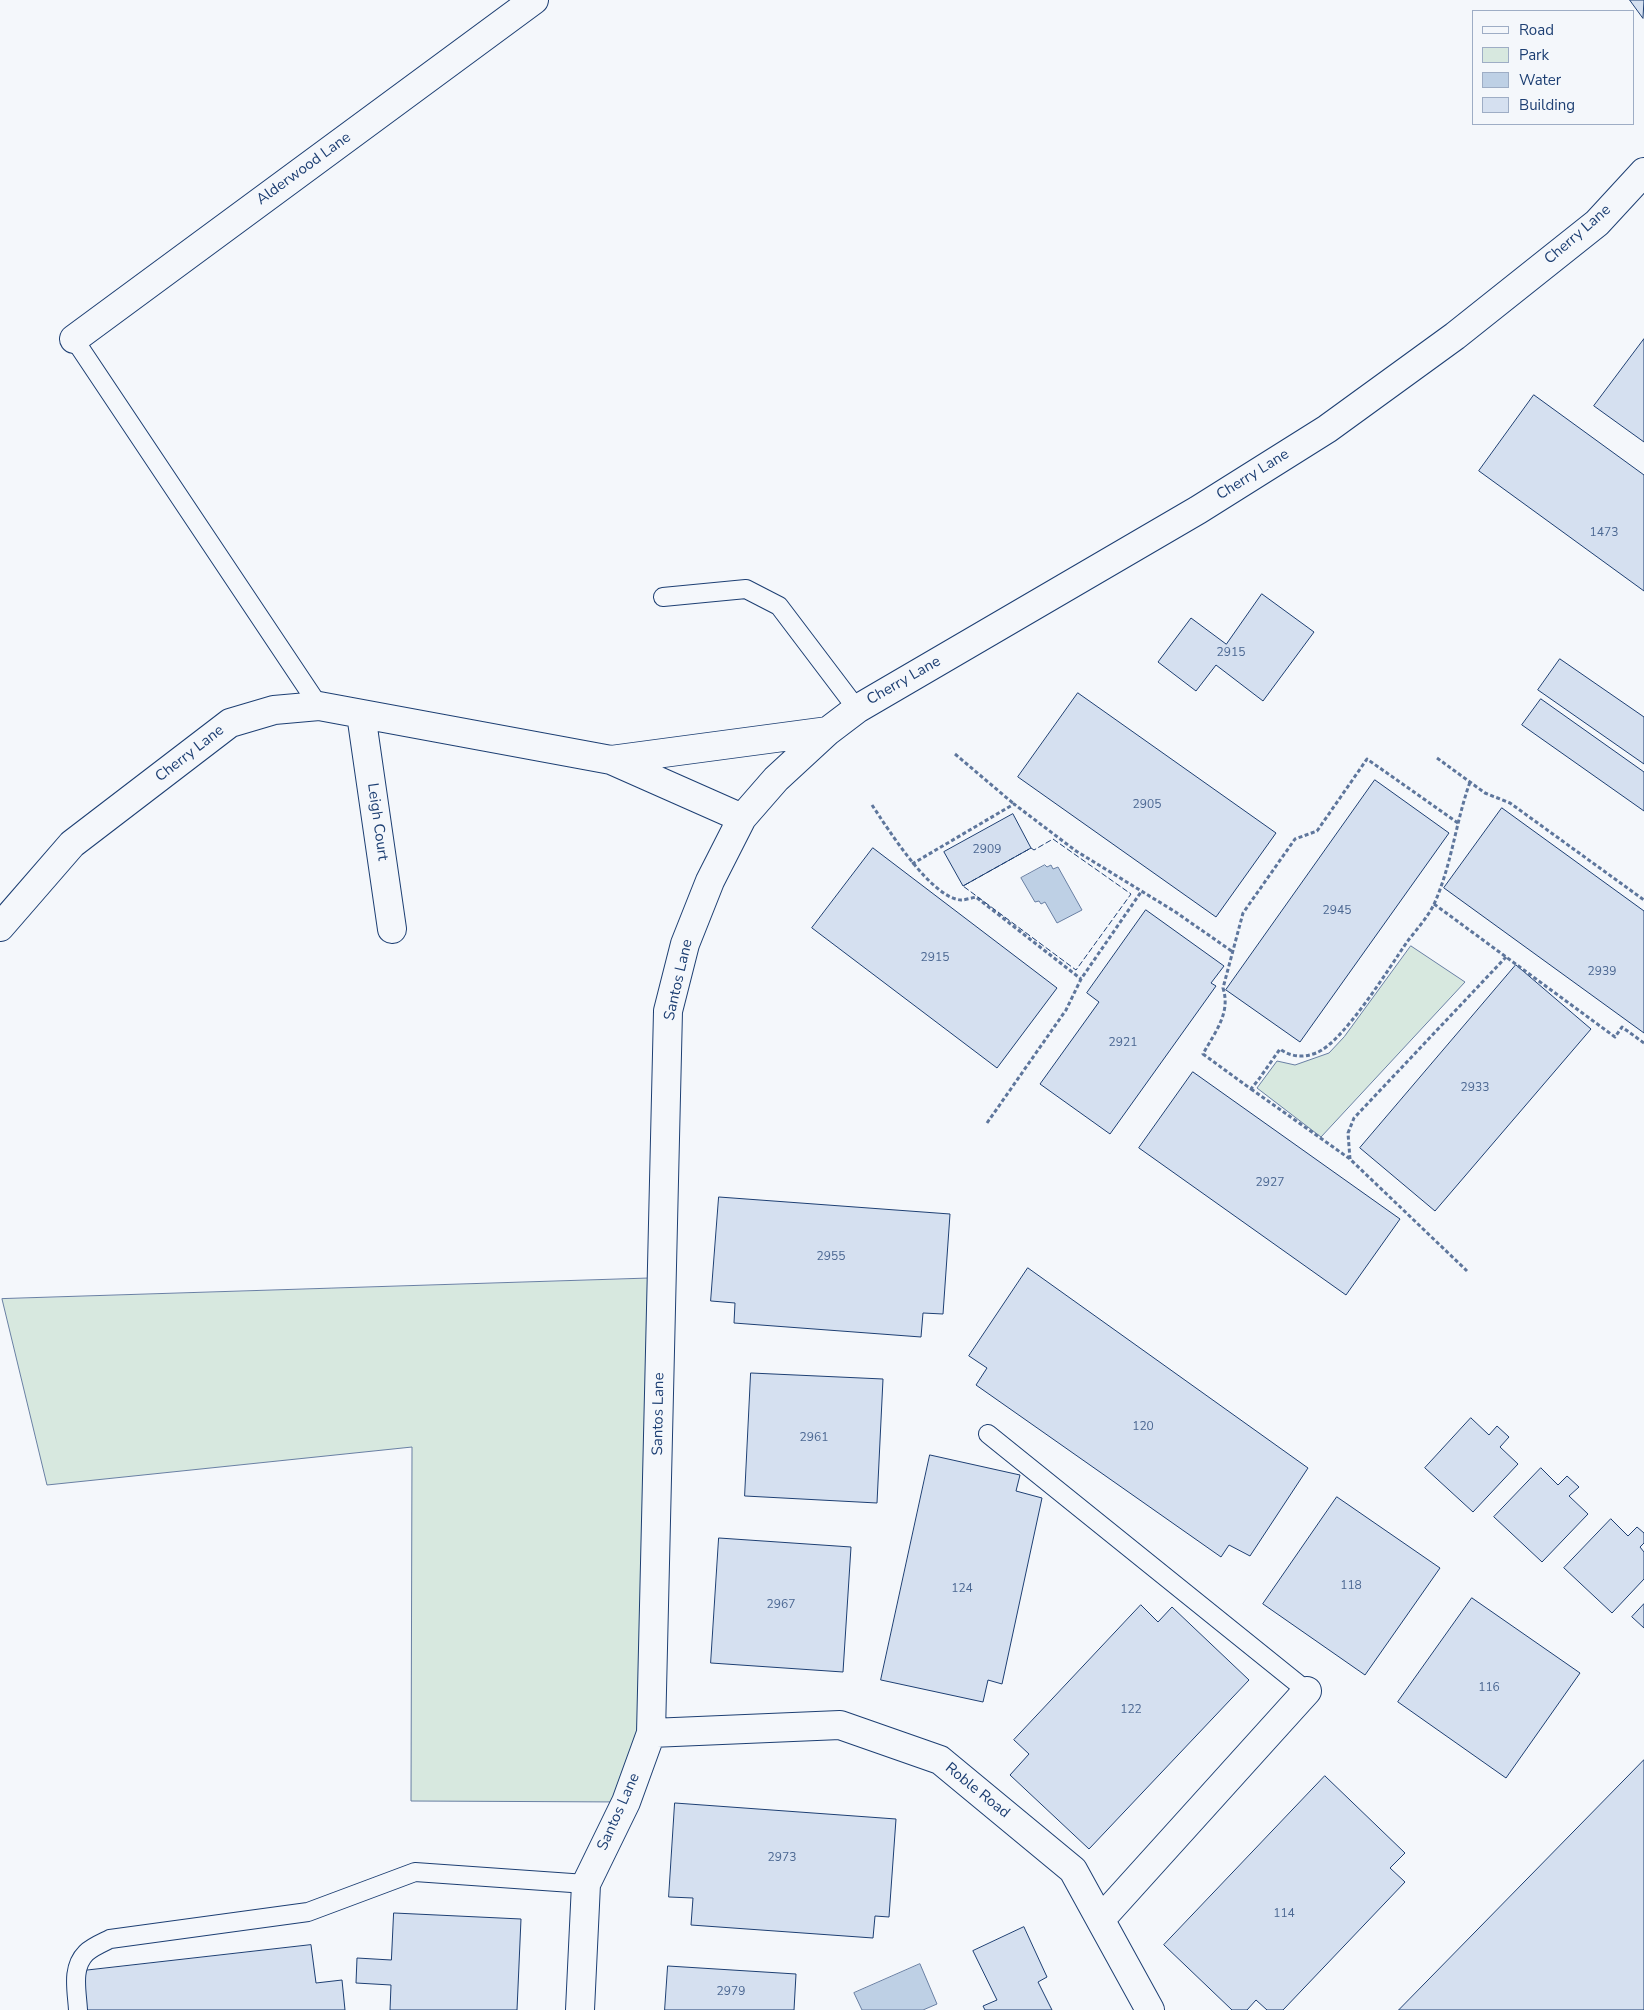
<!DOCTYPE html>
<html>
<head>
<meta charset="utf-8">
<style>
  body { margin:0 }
  #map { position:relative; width:1644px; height:2010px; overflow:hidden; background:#f4f7fb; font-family:"Nunito Sans",sans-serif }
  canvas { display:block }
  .legend { position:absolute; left:1472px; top:10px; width:162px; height:115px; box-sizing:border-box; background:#f4f7fb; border:1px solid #9eadc5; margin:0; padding:6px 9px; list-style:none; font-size:15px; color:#1d3f73 }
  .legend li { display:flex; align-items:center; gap:10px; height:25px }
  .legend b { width:25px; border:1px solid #9eadc5 }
</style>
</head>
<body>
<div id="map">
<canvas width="1644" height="2010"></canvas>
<ul class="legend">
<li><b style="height:6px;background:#f4f7fb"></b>Road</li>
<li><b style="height:14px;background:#d7e8df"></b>Park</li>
<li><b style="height:14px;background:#bed0e5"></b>Water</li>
<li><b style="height:14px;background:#d5e0f0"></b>Building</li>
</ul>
</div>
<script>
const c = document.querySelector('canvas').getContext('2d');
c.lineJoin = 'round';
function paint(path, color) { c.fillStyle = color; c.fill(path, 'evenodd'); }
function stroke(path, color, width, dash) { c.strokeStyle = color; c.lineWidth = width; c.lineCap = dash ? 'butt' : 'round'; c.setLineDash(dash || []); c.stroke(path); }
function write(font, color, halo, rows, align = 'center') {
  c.font = font + ' "Nunito Sans",sans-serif'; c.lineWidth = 4; c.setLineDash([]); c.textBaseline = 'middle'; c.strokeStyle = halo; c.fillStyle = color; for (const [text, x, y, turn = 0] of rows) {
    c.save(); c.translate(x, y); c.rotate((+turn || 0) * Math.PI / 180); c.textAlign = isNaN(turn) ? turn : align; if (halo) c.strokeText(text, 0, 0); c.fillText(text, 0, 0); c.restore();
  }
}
const green = new Path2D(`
  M1411 946 1465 982 1321 1137 1257 1088 1277 1061 1295 1065 1329 1053 1344 1037Z
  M662 1278 651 1733 626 1802 411 1801 412 1447 47 1485 2 1299Z`);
paint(green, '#d7e8df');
stroke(green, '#687fa3', 1);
const water = new Path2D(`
  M1045 865 1047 867 1051 865 1053 869 1058 867 1082 910 1057 923 1045 902 1041 904 1039 901 1035 902 1021 878Z
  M920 1964 937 2004 923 2010H862L854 1993Z`);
paint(water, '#bed0e5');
stroke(water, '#687fa3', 1);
const building = new Path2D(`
  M1630 0H1644L1643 18Z
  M1644 339V442L1594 406Z
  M1534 395 1644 475V591L1479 471Z
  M1262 594 1314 632 1263 701 1216 665 1196 691 1158 662 1191 618 1226 644Z
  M1560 659 1644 717V764L1538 690Z
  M1078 693 1276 833 1216 917 1018 777Z
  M1541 699 1644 772V811L1522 725Z
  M1375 780 1449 833 1300 1042 1226 990Z
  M1502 808 1644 911V1033L1444 888Z
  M1013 814 1031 848 963 886 944 852Z
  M873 848 1057 988 997 1068 812 928Z
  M1146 910 1224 966 1211 983 1216 986 1110 1134 1040 1084 1099 1002 1087 993Z
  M1516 965 1591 1029 1435 1211 1360 1148Z
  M1193 1072 1400 1219 1346 1295 1139 1148Z
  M719 1197 950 1214 943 1314 923 1313 921 1337 734 1323 735 1303 711 1301Z
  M1028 1268 1308 1468 1250 1556 1229 1545 1221 1557 976 1385 987 1368 969 1356Z
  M751 1373 883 1379 877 1503 745 1496Z
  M1471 1418 1489 1435 1497 1426 1509 1437 1500 1447 1518 1464 1473 1512 1425 1468Z
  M930 1455 1020 1475 1016 1491 1042 1498 1002 1684 988 1680 983 1702 881 1680Z
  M1541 1468 1558 1485 1567 1476 1579 1487 1569 1496 1588 1514 1542 1562 1494 1517Z
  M1337 1497 1440 1568 1365 1675 1263 1604Z
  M1611 1519 1628 1536 1637 1527 1644 1533V1543L1640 1547 1644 1552V1579L1612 1613 1564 1568Z
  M719 1538 851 1547 843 1672 711 1663Z
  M1472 1598 1580 1673 1506 1778 1398 1702Z
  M1644 1604V1628L1632 1617Z
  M1141 1605 1158 1622 1172 1607 1249 1680 1089 1849 1010 1775 1029 1754 1014 1740Z
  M1644 1760V2010H1399Z
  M1325 1776 1405 1853 1390 1868 1405 1882 1283 2010H1267L1256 2000 1247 2010H1232L1164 1945Z
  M675 1803 896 1819 889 1917 875 1916 873 1938 691 1925 693 1898 669 1897Z
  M394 1913 521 1919 517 2010H390L391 1985 356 1983 357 1958 391 1960Z
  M1024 1927 1047 1977 1038 1982 1052 2010H985L983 2006 997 2000 973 1951Z
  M311 1945 316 1983 342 1980 345 2010H86L82 1971Z
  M668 1966 796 1974 794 2010H665Z`);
paint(building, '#d5e0f0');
stroke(building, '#1d3f73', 1);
const service = new Path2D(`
  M74 339 319 706
  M663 597 746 589 779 606 857 709
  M988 1434 1307 1691
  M78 2010C77 1991 71 1968 86 1953 92 1947 102 1943 110 1939L308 1912 415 1872 586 1884`);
const minor = new Path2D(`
  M74 339 534 0
  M361 714 392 929
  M611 760 828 731
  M0 927 72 844 230 723 274 710 319 706 611 760 742 818
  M651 1733 840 1725 940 1760 1073 1870 1150 2010
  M1101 1919 1307 1691
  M580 2010 586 1884 626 1802 651 1733 668 1011 685 944 710 881 742 818 776 779 828 731 857 709 1198 510 1327 429 1455 336 1597 223 1644 172`);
stroke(service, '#1d3f73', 20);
stroke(minor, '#1d3f73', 30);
stroke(new Path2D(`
  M955 754 1014 804
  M1437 758 1485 793 1510 803 1644 900
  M872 805C888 829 931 898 961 900 965 900 971 898 976 897L1081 979
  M1458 823 1367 759 1317 831 1295 839 1243 913 1223 988C1231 1013 1215 1032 1203 1054L1251 1089 1259 1079 1280 1049C1291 1057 1303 1058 1316 1053 1343 1043 1389 968 1407 942 1416 930 1429 916 1435 902 1452 863 1456 821 1470 782
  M912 864 1014 804 1076 851 1174 911 1233 952
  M1434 904 1615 1037 1622 1027 1644 1043
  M1251 1089 1350 1159 1467 1271
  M987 1123 1066 1010 1081 979 1141 892
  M1350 1159 1348 1133 1354 1118 1506 957`), '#5e769c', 3, [4, 2.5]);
stroke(service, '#f4f7fb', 18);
stroke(minor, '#f4f7fb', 28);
stroke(new Path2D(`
  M1053 839 1131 894 1076 970 963 886 1031 848 1034 850Z`), '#1d3f73', 1, [6, 2.5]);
write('12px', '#4b6792', null, [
  ["1473",1604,533],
  ["2915",1231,653],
  ["2905",1147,805],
  ["2909",987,850],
  ["2945",1337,911],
  ["2915",935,958],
  ["2939",1602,972],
  ["2921",1123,1043],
  ["2933",1475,1088],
  ["2927",1270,1183],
  ["2955",831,1257],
  ["120",1143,1427],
  ["2961",814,1438],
  ["118",1351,1586],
  ["124",962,1589],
  ["2967",781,1605],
  ["116",1489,1688],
  ["122",1131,1710],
  ["2973",782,1858],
  ["114",1284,1914],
  ["2979",731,1992]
]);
write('15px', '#1d3f73', '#f4f7fb', [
  ["Alderwood Lane",304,169,-36],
  ["Cherry Lane",1578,235,-41],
  ["Cherry Lane",1253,475,-32],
  ["Cherry Lane",904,681,-30],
  ["Cherry Lane",190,754,-38],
  ["Leigh Court",377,822,82],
  ["Santos Lane",679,980,-77],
  ["Santos Lane",659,1414,-89],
  ["Roble Road",977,1791,39],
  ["Santos Lane",619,1812,-66]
]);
</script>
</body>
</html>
